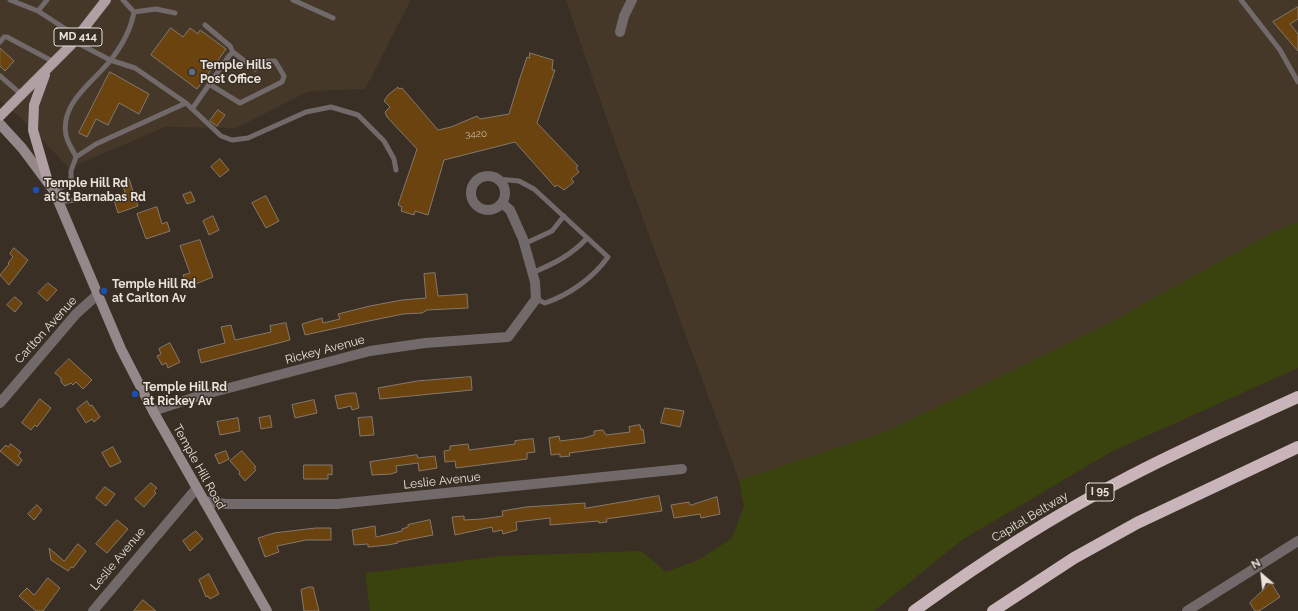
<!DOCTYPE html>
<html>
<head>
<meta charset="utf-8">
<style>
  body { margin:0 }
  #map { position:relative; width:1298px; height:611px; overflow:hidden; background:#392f24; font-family:Raleway,sans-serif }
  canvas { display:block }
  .north { position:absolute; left:1242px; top:555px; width:40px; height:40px; -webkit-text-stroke:3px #392f24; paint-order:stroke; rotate:332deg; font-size:11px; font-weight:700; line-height:16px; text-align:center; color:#e9e3dc }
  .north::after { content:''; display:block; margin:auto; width:14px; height:18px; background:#e9e3dc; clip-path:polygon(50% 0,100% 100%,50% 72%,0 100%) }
</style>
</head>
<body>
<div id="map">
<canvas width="1298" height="611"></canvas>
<div class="north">N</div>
</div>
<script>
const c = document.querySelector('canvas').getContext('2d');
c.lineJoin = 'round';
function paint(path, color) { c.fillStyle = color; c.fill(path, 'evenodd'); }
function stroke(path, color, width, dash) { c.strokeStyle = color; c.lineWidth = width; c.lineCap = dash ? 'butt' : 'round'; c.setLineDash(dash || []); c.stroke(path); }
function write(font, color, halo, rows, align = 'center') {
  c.font = font + ' Raleway,sans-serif'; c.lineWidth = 3; c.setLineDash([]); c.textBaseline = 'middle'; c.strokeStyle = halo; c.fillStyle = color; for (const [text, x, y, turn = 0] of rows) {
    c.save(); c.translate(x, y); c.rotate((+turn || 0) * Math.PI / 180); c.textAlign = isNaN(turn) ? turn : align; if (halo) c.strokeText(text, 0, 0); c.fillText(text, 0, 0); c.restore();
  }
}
paint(new Path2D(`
  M0 0H411L365 89 309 91 236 128 165 127 69 168 25 122 0 100Z
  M566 0H1298V222L1273 232 1109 323 888 431 739 480 609 126Z`), '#453829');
paint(new Path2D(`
  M1298 222V368L1111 452 962 540 874 611H370L365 573 501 556 641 551 666 572 700 559 732 538 744 506 739 480 888 431 1109 323 1273 232Z`), '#3a430d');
const building = new Path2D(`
  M1298 7V19L1290 24 1298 34V51L1273 22Z
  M171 28 183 37 190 28 198 34 200 30 226 49 197 89 151 55Z
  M0 48 14 61 5 71 0 66Z
  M530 53 553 60 552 70H555L537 123 578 166 576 168 579 172 571 179 574 182 564 190 557 185 555 187 515 142 444 160 428 215 415 211 414 215 401 211 402 207 398 205 417 149 387 117 385 112 390 107 384 101 388 95 398 87 399 89 402 88 438 130 451 127 477 116 480 119 509 114 520 78 527 57 529 58Z
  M110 72 149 94 139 114 119 103 108 125 96 119 87 137 79 133Z
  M218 110 225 115 217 126 210 121Z
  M220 159 229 170 220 177 211 167Z
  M129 179 138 206 118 213 114 200 126 196 122 182Z
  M191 192 195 201 187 204 183 195Z
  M266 196 279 221 266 228 252 203Z
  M157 207 162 224 167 222 170 231 146 239 137 214Z
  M213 216 219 230 209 235 203 221Z
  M200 240 213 277 188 287 183 275 190 273 180 246Z
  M14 248 28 260 9 285 0 275 9 264 8 263 13 257 10 254Z
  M435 273 438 296 467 294 468 308 427 310 422 313 403 314 364 322 305 335 302 324 322 318 323 323 340 319 338 314 370 306 402 300 426 298 424 274Z
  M48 283 57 290 47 301 38 293Z
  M15 297 22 303 15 312 7 305Z
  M286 323 290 340 201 363 198 350 225 343 221 327 231 325 235 340 271 332 270 326Z
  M170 343 180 362 168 368 166 363 162 365 157 356 161 354 159 349Z
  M69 359 92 380 83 389 76 382 73 385 71 383 65 386 61 382V378L55 373Z
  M471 377 472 390 380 399 378 388 417 381Z
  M351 393H356L359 408 352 410 351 406 338 409 335 396Z
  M40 399 51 408 37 427 35 425 31 430 22 423Z
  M314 400 317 413 295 418 292 405Z
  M87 401 90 406 92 405 100 417 94 422 92 419 86 423 77 409Z
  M665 408 684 411 680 427 661 423Z
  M270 416 272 427 261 429 259 418Z
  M372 417 374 435 360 436 358 418Z
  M238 418 240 431 220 435 217 422Z
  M640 425 641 430 643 429 645 443 569 453 570 456 560 457V454L551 455 549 438 559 436 560 441 584 438 594 435V431L603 430 606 435 630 432 629 427Z
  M533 439 535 452 527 453V459L456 468 455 461 445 462 444 451 450 450V446L468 444 469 450 515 444V441Z
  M11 444 21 452 18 456 22 460 18 466 0 451 6 445 8 447Z
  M113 447 121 462 110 467 102 453Z
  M226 451 229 459 219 464 215 455Z
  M242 451 256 467 254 468 256 470 245 481 239 474 240 472 230 461Z
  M417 455 418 458 435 456 437 468 419 471 418 463 396 466 397 472 391 474 372 475 370 462Z
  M304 465H332V475L328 474V479H304Z
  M151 483 157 488 154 491 156 493 144 507 135 499Z
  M105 487 115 494 106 506 96 498Z
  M659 496 662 511 606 519 607 522 599 523V521L550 525V518L516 522 517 530 503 534 502 530 493 532 492 527 455 535 452 517 464 516V520L482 519 503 516 502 511 526 507 585 503V508Z
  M717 497 720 514 701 518 700 514 674 518 671 505 689 502 690 505Z
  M37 505 42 510 34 520 28 514Z
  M117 520 128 529 107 553 96 544Z
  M430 520 433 535 397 542 398 543 388 545 368 547V544L354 545 352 530 375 526 376 537 402 531V529L408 527V525Z
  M316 528H331V540H306L277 546 279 552 265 557 258 538 274 533Z
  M196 531 203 539 190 551 183 541Z
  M78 544 86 551 73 568 71 567 68 571 51 560 49 548 64 561Z
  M209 574 219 594 210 599 208 596 206 597 199 580Z
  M48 578 60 588 43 611H36L19 596 27 588 34 595Z
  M1271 583 1280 597 1259 611H1255L1250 603Z
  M309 587H313L319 611H304L301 590Z
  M143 600 156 611H134Z`);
paint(building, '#6b430e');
stroke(building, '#84786d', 1);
stroke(new Path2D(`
  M10 0 38 11 78 37
  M293 0 333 18
  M1241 0 1280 50 1298 82
  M38 11 47 0
  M134 12 156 9 175 13
  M205 25 230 46 233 52
  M74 41 110 60 135 68 186 103 221 136 232 140 248 138 306 112 331 107 358 115 384 141 394 159 396 170
  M0 42 4 37H7L54 62
  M0 76 22 95
  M192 109 229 56 233 52 255 69 268 61H275L284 76 282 82 240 103 209 84
  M76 157C73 150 67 142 66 135 60 103 93 82 110 61 121 47 131 29 134 12L123 0
  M498 179 519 181 534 189 608 257C593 278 569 295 545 303L536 299
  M54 191 71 183V171L76 157 96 144 186 103
  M59 202 100 197
  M524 244 552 231 564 216
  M532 273C553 264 572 255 587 238`), '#71696a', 5);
stroke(new Path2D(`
  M620 32 624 16 632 0
  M471 193a17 17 0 1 1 34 0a17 17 0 1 1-34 0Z
  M0 403 76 314 97 295
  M153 411 202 395 370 351 425 343 508 337 536 299 535 282 523 239 510 210 502 203
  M204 501 226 504H337L682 469
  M93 611 196 489
  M1187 611 1298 541`), '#71696a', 10);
stroke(new Path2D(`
  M0 124 22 148 54 191 121 349 153 411 267 611`), '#94888a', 10);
stroke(new Path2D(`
  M45 75 34 105 33 130 48 182
  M0 116 71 45 106 0`), '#b0a0a3', 10);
stroke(new Path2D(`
  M914 611C979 564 1046 520 1117 483 1176 451 1237 425 1298 397
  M993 611 1074 558 1137 523 1298 447`), '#c9b5b9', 12);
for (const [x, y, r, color] of [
  [192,72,4,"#5c6f8a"],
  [36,190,4,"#1a4fb4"],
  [104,291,4,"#1a4fb4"],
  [135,394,4,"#1a4fb4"]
]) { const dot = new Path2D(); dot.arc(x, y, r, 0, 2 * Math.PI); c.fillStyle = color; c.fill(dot); stroke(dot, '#392f24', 1.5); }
write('10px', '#cabba8', null, [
  ["3420",476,134]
]);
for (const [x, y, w] of [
  [78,37,48],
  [1100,492,28]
]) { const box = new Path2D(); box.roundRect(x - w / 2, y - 9, w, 18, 3); c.fillStyle = '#392f24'; c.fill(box); stroke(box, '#e9e3dc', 1); }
write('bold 11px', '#e9e3dc', null, [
  ["MD 414",78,37],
  ["I 95",1100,492]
]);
write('bold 12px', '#e9e3dc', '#392f24', [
  ["Temple Hills",200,65],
  ["Post Office",200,79],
  ["Temple Hill Rd",44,183],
  ["at St Barnabas Rd",44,197],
  ["Temple Hill Rd",112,284],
  ["at Carlton Av",112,298],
  ["Temple Hill Rd",143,387],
  ["at Rickey Av",143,401]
], 'left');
write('12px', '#e9e3dc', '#392f24', [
  ["Carlton Avenue",46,330,-48],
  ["Rickey Avenue",325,350,-15],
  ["Temple Hill Road",199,467,61],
  ["Leslie Avenue",442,481,-6],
  ["Capital Beltway",1030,517,-31],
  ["Leslie Avenue",118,559,-50]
]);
</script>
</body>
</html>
